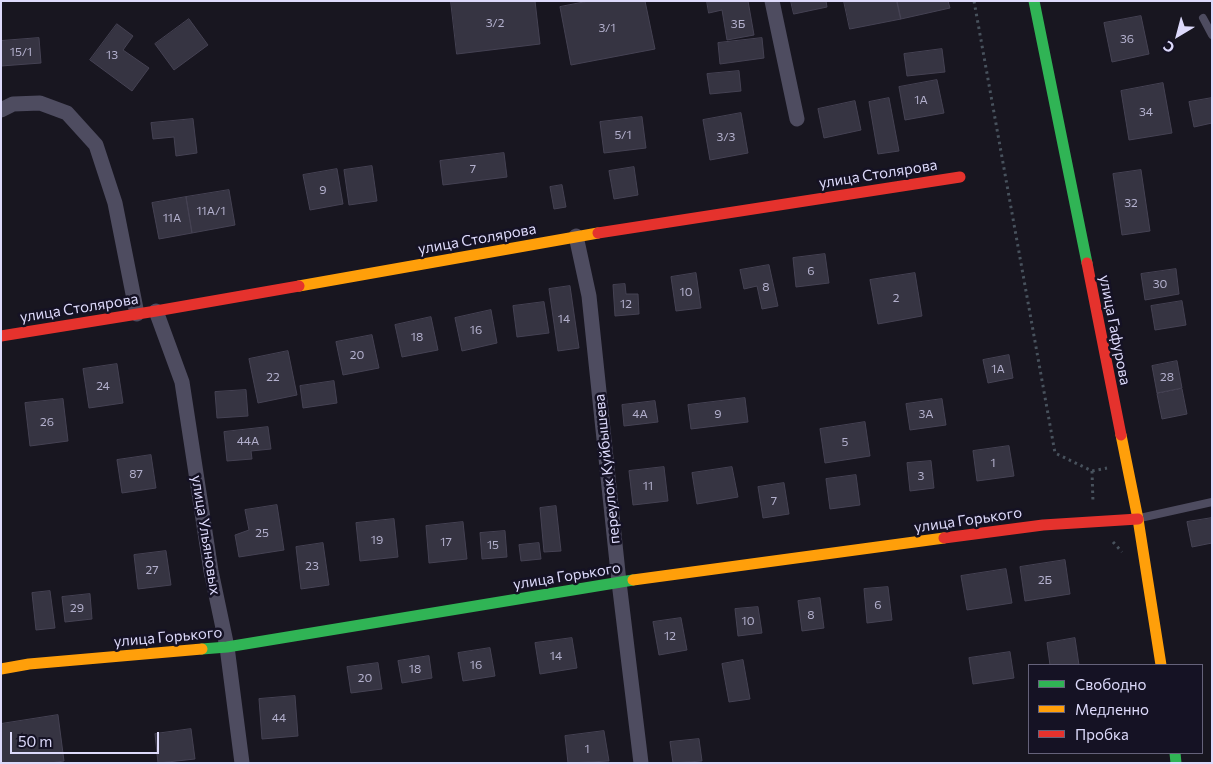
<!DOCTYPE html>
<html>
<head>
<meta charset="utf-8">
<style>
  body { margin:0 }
  #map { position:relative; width:1213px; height:764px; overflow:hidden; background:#181620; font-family:Commissioner,sans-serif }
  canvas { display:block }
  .frame { position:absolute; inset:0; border:2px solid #dddafb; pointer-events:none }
  .legend { position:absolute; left:1028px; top:664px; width:175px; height:90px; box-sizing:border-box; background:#151224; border:1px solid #65627a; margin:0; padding:6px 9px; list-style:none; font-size:15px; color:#dddafb }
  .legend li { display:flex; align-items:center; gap:10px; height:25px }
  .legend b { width:25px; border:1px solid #65627a }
  .north { position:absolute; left:1153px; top:10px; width:50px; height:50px; -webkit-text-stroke:4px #151224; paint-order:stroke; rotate:217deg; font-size:14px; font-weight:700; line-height:20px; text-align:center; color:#dddafb }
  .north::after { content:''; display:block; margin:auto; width:18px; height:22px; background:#dddafb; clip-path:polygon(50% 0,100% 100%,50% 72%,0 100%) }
  .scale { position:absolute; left:10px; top:732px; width:149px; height:22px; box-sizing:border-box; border:2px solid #dddafb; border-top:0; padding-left:6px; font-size:15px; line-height:18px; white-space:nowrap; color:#dddafb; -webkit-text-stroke:4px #151224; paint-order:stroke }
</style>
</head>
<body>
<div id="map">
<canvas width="1213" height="764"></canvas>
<div class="frame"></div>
<ul class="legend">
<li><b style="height:6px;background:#30b455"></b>Свободно</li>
<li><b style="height:6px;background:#ff9f0a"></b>Медленно</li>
<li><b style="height:6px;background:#e5322d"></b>Пробка</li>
</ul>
<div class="north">С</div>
<div class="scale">50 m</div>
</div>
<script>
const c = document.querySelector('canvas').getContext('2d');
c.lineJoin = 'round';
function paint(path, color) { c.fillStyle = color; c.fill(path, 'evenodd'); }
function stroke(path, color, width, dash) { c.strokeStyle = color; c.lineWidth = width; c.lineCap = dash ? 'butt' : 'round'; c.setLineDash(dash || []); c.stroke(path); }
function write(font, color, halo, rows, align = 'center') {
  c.font = font + ' Commissioner,sans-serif'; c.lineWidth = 5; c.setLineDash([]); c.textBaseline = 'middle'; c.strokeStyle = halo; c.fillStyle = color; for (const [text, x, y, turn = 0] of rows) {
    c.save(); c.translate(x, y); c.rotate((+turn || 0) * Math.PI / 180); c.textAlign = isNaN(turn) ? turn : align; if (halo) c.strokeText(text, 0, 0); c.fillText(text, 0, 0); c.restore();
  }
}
const building = new Path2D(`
  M451 1H535L540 44 457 54Z
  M589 1H645L655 49 571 65 560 7Z
  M707 1H748L754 35 727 40 722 10 709 13Z
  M791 1H826L827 7 794 14Z
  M844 1H897L901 19 850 29Z
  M897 1H948L950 8 901 19Z
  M1141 16 1149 54 1112 62 1104 23Z
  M189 19 208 45 174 70 155 44Z
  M117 24 133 36 123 50 149 68 132 91 90 60Z
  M39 38 41 63 1 66V41Z
  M762 38 764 58 720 64 718 43Z
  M942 49 945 72 907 76 904 54Z
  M739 71 741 91 710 94 707 74Z
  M937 80 944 113 905 120 899 87Z
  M1163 83 1172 133 1129 140 1121 91Z
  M889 98 899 151 878 154 869 102Z
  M1212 98V123L1194 127 1189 102Z
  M855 101 861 130 824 138 818 109Z
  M741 113 748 153 710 160 703 120Z
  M642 117 646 148 604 153 600 122Z
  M193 119 197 153 176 156 174 137 153 139 151 123Z
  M504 153 507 177 443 185 440 161Z
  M372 166 377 201 349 205 344 170Z
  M634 167 638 195 614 199 609 171Z
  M337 169 343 204 310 210 303 175Z
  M1141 170 1150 231 1122 235 1113 174Z
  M562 185 566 207 554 209 550 187Z
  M229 190 235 225 192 233 186 197Z
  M186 197 192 233 159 239 152 203Z
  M825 254 829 283 796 287 793 258Z
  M769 265 778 306 762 309 757 286 744 289 740 270Z
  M1176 269 1179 294 1145 300 1141 274Z
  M696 273 701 308 676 311 671 277Z
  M915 273 922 316 878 324 870 280Z
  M625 284 626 294H638L639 314 615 316 613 285Z
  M570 286 579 348 558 351 549 289Z
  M1182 301 1186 325 1155 330 1151 306Z
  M544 302 549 333 517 337 513 306Z
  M491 310 497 343 462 351 455 318Z
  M431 317 438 350 402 357 395 325Z
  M372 335 379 368 343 375 336 342Z
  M288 351 297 395 258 403 249 359Z
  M1009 355 1013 378 988 383 983 360Z
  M1177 361 1182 388 1157 393 1152 366Z
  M117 364 123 403 89 408 83 369Z
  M334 381 337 403 303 408 300 386Z
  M1182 389 1187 414 1162 419 1157 394Z
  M246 390 248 416 217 418 215 392Z
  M745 398 748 422 691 429 688 405Z
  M63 399 68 441 30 446 25 403Z
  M942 399 946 425 910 430 906 404Z
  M655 401 658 422 624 426 622 405Z
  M865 422 870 456 825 463 820 429Z
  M268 427 271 449 251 451 252 459 227 461 224 432Z
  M1009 446 1014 476 977 481 973 451Z
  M151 455 156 488 122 493 117 460Z
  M931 461 934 488 910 491 907 463Z
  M664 467 668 501 633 505 629 471Z
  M732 467 738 497 697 504 692 473Z
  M856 475 860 505 830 509 826 479Z
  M784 483 789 514 763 518 758 487Z
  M277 505 284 550 239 557 235 535 249 530 245 510Z
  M556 506 561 551 544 552 540 508Z
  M1212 518V543L1192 547 1187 522Z
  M394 519 398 557 360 561 356 523Z
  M463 522 467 559 429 563 426 526Z
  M505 531 507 557 482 559 480 533Z
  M323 543 329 585 301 589 296 547Z
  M539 543 541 559 521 561 519 545Z
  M166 551 171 585 138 589 134 555Z
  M1065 560 1070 594 1025 601 1020 567Z
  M1006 569 1012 603 967 610 961 576Z
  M888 587 892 620 867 623 864 589Z
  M50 591 55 628 36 630 32 593Z
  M90 594 92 619 65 622 62 597Z
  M820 598 824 628 802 631 798 601Z
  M758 607 762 633 738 636 735 609Z
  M681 618 687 650 659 655 653 622Z
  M572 638 577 668 540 674 535 643Z
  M1075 638 1079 665H1050L1047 643Z
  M490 648 495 676 463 681 458 653Z
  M1010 652 1014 678 973 684 969 658Z
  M429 656 432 678 402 683 398 661Z
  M743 660 750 699 729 702 722 664Z
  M378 663 382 689 351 693 347 667Z
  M295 696 298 736 262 739 259 699Z
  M58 715 64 761 50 763H1V724Z
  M191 729 195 759 158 763 155 734Z
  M604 731 609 761 568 763 565 736Z
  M699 739 702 761 673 763 670 742Z`);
paint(building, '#363442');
stroke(building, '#454253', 1);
stroke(new Path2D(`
  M974 1 1055 453 1092 471 1107 468
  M1092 471 1093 503
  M1113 542 1122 552`), '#48525d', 3, [2.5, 4]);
stroke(new Path2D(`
  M1203 18 1212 35
  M1140 518 1212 502`), '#4e4c60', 8);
stroke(new Path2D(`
  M772 1 797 119
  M1 110 13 104 40 103 67 113 96 145 115 203 137 314
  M576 236 589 296 619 582 641 763
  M156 311 182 382 211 571 227 647 242 763`), '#4e4c60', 15);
stroke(new Path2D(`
  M1034 1 1087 263
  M202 649 227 647 633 580
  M1175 753 1176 763`), '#30b455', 11);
stroke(new Path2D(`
  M299 286 598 233
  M1121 435 1138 519 1161 665
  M633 580 944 538
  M1 669 29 664 202 649`), '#ff9f0a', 11);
stroke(new Path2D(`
  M598 233 960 177
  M1087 263 1121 435
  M1 336 156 311 299 286
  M944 538 1043 525 1138 519`), '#e5322d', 11);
write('12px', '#b3b0cd', null, [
  ["3/2",495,23],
  ["3Б",738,24],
  ["3/1",607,28],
  ["36",1127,39],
  ["15/1",21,52],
  ["13",112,55],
  ["1А",921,100],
  ["34",1146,112],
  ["5/1",623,135],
  ["3/3",726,137],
  ["7",473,169],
  ["9",323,190],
  ["32",1131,203],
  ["11А/1",211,211],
  ["11А",172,218],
  ["6",811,271],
  ["30",1160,284],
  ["8",766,287],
  ["10",686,292],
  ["2",896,298],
  ["12",626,304],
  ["14",564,319],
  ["16",476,330],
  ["18",417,337],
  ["20",357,355],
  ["1А",998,369],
  ["22",273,377],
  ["28",1167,377],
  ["24",103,386],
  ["4А",640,414],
  ["9",718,414],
  ["3А",926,414],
  ["26",47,422],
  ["44А",248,441],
  ["5",845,442],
  ["1",993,463],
  ["87",136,474],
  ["3",921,476],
  ["11",648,486],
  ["7",774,501],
  ["25",262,533],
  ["19",377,540],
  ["17",446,542],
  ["15",493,545],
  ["23",312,566],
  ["27",152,570],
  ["2Б",1045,580],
  ["6",878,605],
  ["29",77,608],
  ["8",811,615],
  ["10",748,621],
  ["12",670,636],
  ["14",556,656],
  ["16",476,665],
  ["18",415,669],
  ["20",365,678],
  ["44",279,718],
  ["1",587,749]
]);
write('15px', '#dddafb', '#151224', [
  ["улица Столярова",878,174,-9],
  ["улица Столярова",477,239,-10],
  ["улица Столярова",79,308,-9],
  ["улица Гафурова",1115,330,79],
  ["переулок Куйбышева",607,469,-96],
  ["улица Горького",968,520,-8],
  ["улица Ульяновых",206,535,81],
  ["улица Горького",567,576,-9],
  ["улица Горького",168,637,-5]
]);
</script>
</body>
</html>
